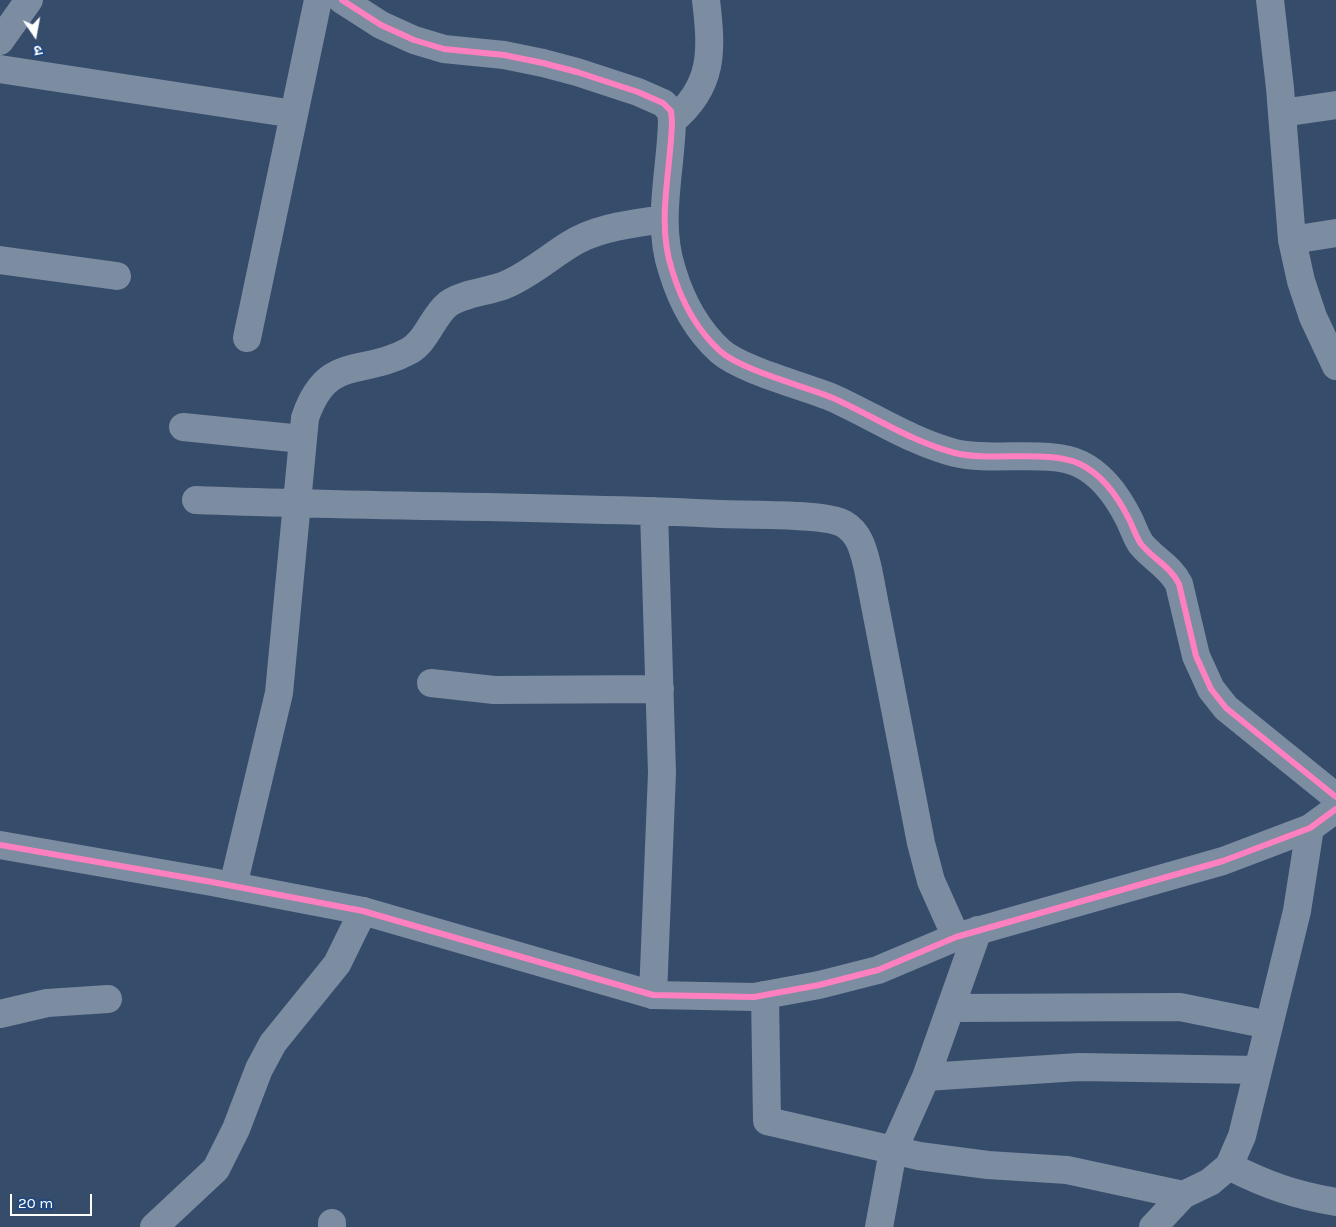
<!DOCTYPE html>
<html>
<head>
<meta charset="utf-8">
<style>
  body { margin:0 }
  #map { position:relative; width:1336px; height:1227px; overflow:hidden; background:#364c6b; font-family:Karla,"Noto Sans Devanagari",sans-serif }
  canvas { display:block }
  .north { position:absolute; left:10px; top:10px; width:50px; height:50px; -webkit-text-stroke:4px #204881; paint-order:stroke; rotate:168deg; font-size:14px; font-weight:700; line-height:20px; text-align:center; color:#fff }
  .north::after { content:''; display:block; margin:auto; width:18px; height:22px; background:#fff; clip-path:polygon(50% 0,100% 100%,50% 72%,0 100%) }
  .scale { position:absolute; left:10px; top:1194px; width:82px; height:22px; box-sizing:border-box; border:2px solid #fff; border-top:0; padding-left:6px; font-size:15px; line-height:18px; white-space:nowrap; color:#fff; -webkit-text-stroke:4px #204881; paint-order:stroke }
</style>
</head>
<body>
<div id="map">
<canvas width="1336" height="1227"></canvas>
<div class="north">उ</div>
<div class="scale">20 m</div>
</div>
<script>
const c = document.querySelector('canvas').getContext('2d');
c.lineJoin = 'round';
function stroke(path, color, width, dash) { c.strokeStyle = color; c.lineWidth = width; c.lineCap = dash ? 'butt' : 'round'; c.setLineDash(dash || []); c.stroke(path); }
stroke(new Path2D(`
  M342 0 381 25 414 40 444 49 504 55 543 63 577 72 638 92 663 103 671 111 672 121C671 171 656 222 672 270 681 300 697 330 720 351 741 370 804 386 833 398 873 416 912 442 955 453 992 462 1050 449 1080 464 1103 475 1118 497 1129 519 1133 527 1136 537 1141 544 1153 559 1170 566 1179 584L1196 656 1211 689 1226 708 1336 797
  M1270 0 1280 88 1292 240 1301 281 1313 317 1336 366
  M0 41 29 0
  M0 69 294 114
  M1282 113 1336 105
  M672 121C714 86 712 51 706 0
  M1292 240 1336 233
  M0 260 117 276
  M247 338 318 0
  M183 427 302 439
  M196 500C371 507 546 506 720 514 745 515 826 513 844 524 860 533 864 552 868 569L921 843 931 881 956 937
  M431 683 494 690 660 689
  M233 886 279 693 305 418C327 353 362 377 409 351 427 341 432 317 448 304 463 293 488 292 505 285 529 275 548 258 569 245 597 227 632 224 664 219
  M653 995 662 773 654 511
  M765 995 767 1121 919 1156 988 1165 1067 1170 1183 1195
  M951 1008 1180 1007 1269 1025
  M0 1014 47 1003 108 999
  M926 1077 1079 1067 1258 1070
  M1229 1166C1266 1185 1295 1195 1336 1202
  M332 1223V1227
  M154 1227 216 1169 236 1129 259 1069 273 1043 337 964 363 911
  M879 1227 893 1151 926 1077 978 930
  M1153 1227 1183 1195 1210 1182 1229 1166 1242 1136 1297 911 1310 828`), '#7c8ca1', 28);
stroke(new Path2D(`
  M0 845 212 882 363 911 653 995 754 997 819 985 878 970 956 937 1223 861 1310 828 1336 809`), '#7c8ca1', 28);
stroke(new Path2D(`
  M342 0 381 25 414 40 444 49 504 55 543 63 577 72 638 92 663 103 671 111 672 121C671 171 656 222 672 270 681 300 697 330 720 351 741 370 804 386 833 398 873 416 912 442 955 453 992 462 1050 449 1080 464 1103 475 1118 497 1129 519 1133 527 1136 537 1141 544 1153 559 1170 566 1179 584L1196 656 1211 689 1226 708 1336 797
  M0 845 212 882 363 911 653 995 754 997 819 985 878 970 956 937 1223 861 1310 828 1336 809`), '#ff80c0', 6);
</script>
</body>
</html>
